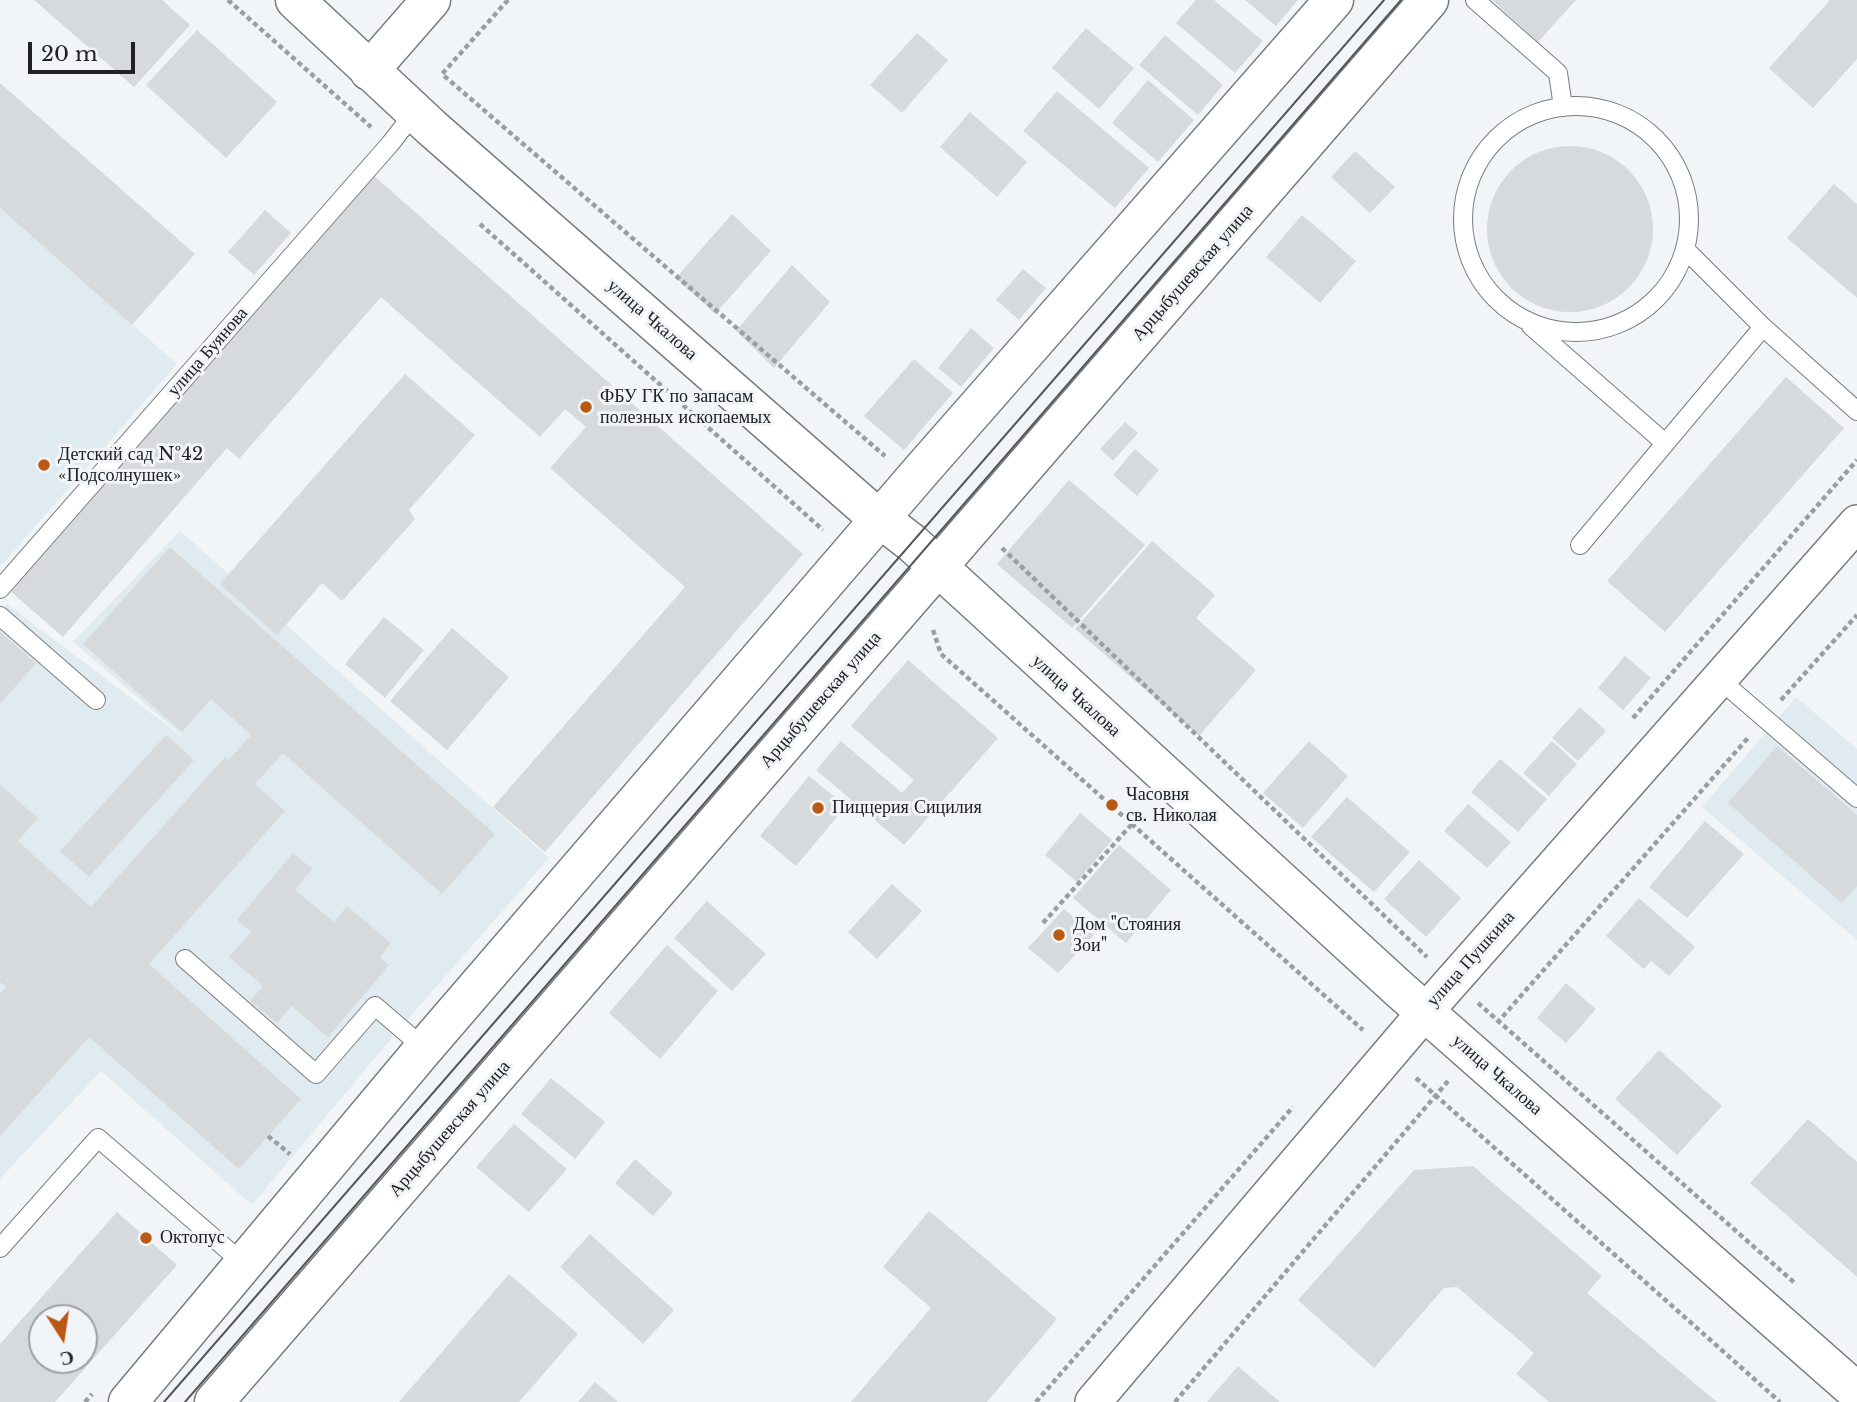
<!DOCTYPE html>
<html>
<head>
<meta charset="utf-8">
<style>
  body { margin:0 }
  #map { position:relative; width:1857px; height:1402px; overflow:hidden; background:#f1f5f7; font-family:"Libre Baskerville",serif }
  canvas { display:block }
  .north { position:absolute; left:28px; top:1304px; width:70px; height:70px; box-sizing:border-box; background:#f1f5f7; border:2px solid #9da0a2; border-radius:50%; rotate:168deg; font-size:19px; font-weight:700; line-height:28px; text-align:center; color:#202122 }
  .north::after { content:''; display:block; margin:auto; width:24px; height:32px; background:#b95915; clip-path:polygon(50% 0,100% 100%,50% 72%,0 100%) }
  .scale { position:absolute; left:28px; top:42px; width:107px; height:32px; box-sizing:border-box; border:4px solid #202122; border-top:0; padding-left:9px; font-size:21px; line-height:24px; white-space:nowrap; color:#202122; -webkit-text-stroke:5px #f1f5f7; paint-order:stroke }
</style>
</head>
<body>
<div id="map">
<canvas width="1857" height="1402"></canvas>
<div class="north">С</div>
<div class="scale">20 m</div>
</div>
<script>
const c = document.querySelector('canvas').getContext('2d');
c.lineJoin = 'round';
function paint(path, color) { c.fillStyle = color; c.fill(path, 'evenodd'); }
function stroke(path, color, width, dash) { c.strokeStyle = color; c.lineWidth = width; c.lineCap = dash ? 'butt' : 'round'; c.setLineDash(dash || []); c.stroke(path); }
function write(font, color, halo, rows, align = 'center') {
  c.font = font + ' "Libre Baskerville",serif'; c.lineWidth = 6; c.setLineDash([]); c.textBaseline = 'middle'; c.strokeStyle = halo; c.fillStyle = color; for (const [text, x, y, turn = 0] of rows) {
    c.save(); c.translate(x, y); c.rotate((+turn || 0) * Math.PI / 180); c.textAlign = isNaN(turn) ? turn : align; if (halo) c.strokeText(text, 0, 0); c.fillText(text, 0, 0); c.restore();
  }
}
paint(new Path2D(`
  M0 208 177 364 0 567Z
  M180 531 549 858 400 1028 252 1205 101 1071 0 1179V613L7 604 193 745 73 642Z
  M1796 697 1857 749V940L1702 807Z`), '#dfebf1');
paint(new Path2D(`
  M34 0H162L190 25 134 87Z
  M1196 0H1214L1263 41 1235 73 1176 23Z
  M1245 0H1298L1276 26Z
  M1492 0H1576L1538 42Z
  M1830 0H1857V59L1813 108 1769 68Z
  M1086 28 1134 68 1099 109 1052 68Z
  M197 30 277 102 226 158 146 85Z
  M917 33 948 60 902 113 870 85Z
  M1165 35 1223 85 1198 115 1139 65Z
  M1148 80 1194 120 1158 162 1112 123Z
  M0 83 195 254 132 325 0 208Z
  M1057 91 1149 168 1115 208 1023 131Z
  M970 112 1027 162 997 197 940 147Z
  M1487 229a83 83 0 1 1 166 0a83 83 0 1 1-166 0Z
  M1355 151 1395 187 1370 213 1331 177Z
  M372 174 803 554 545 852 493 807 685 587 550 468 586 427 565 409 540 437 381 297 239 459 227 448 63 637 8 589Z
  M1834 184 1857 204V298L1787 238Z
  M265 210 291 233 254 275 228 252Z
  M732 214 771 251 715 314 676 278Z
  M1302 215 1356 261 1320 303 1266 257Z
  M792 265 830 302 774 368 736 331Z
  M1023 269 1046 288 1019 320 996 300Z
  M971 328 994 348 961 387 938 368Z
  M914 359 953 393 904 450 864 416Z
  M405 374 475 435 409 510 415 519 342 601 322 583 277 635 220 584Z
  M1786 377 1844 428 1665 632 1607 581Z
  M1125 422 1138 433 1113 461 1100 449Z
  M1135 449 1159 470 1137 496 1113 475Z
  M1069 480 1145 545 1072 628 997 564Z
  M1152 541 1215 595 1196 618 1256 670 1199 736 1075 629Z
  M170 547 495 834 442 894 283 753 255 784 285 811 149 964 301 1099 239 1169 89 1037 0 1136V993L6 987 0 982V785L38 818 18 841 91 907 225 757 229 760 251 735 211 699 182 732 83 644Z
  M384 617 424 650 385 698 345 664Z
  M452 628 509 677 447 750 390 701Z
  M0 632 36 663 0 704Z
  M1625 656 1651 678 1623 710 1598 688Z
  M908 660 998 738 904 845 816 770 841 741 902 793 914 780 851 726Z
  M1580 707 1606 731 1578 761 1552 738Z
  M166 735 194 760 89 877 60 851Z
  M1309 741 1348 776 1303 828 1263 793Z
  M1552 741 1577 764 1549 796 1523 773Z
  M1777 746 1857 815V886L1842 903 1728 803Z
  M1500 759 1547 799 1518 832 1471 792Z
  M809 776 846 806 796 866 760 836Z
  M1347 797 1410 852 1374 892 1311 837Z
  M1468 804 1511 842 1487 868 1444 831Z
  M1080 813 1112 840 1077 882 1045 855Z
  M1705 821 1744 854 1687 918 1649 887Z
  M1119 845 1171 890 1126 943 1073 898Z
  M293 853 312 869 295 890 334 922 347 906 391 943 380 957 389 965 328 1037 291 1006 277 1023 250 1001 263 986 229 957 251 932 237 920Z
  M1419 860 1461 898 1426 937 1384 899Z
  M892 884 922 911 877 959 848 932Z
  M1639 898 1695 947 1669 976 1651 961 1644 969 1606 936Z
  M707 901 766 954 732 991 674 938Z
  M1064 909 1094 935 1058 973 1028 948Z
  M667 945 718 991 660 1059 609 1013Z
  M1566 983 1596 1009 1566 1043 1537 1018Z
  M1659 1050 1722 1106 1677 1155 1615 1099Z
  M551 1078 605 1122 575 1159 521 1114Z
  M1808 1119 1857 1162V1277L1750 1183Z
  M514 1124 567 1169 529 1212 476 1167Z
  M635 1159 673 1193 653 1216 615 1183Z
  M1473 1166 1602 1276 1587 1293 1717 1402H1549L1516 1374 1534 1353 1457 1287 1444 1288 1374 1368 1298 1300 1414 1170Z
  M929 1211 1057 1319 987 1402H851L931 1308 883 1267Z
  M117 1212 177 1265 55 1402H0V1344ZM42 1318H84V1360H42Z
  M590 1234 674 1310 643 1344 560 1267Z
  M509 1274 578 1334 519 1402H399Z
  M1238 1366 1280 1402H1207Z
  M595 1382 618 1402H578Z`), '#d6dadc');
const service = new Path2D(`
  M1475 0 1558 73 1563 107
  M1463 219a113 113 0 1 1 226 0a113 113 0 1 1-226 0Z
  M1686 250 1763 327 1857 411
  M1531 326 1665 443
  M1580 545 1763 327
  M0 589 390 144 415 112
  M0 616 96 700
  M1719 679 1857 798
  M185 959 316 1074 375 1006 410 1036 421 1052
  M0 1248 98 1138 244 1264`);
const minor = new Path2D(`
  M1093 1402 1425 1012 1857 523`);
const tertiary = new Path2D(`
  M295 0 432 128 865 507 912 543 1399 989 1857 1392
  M369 71 431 0`);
const secondary = new Path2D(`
  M128 1402 421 1052 921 471 1334 0
  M214 1402 1429 0`);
stroke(service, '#797c7e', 20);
stroke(minor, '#797c7e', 38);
stroke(tertiary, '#797c7e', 41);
stroke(secondary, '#797c7e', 41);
stroke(new Path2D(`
  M228 0 371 127
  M508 0 442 74 885 456
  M480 224 823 530
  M1002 548 1427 957
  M933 630 941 654 1363 1030
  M1781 700 1857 615
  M1633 718 1857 460
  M1043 923 1132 824
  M1478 1003 1796 1284
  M1497 1023 1748 738
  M1416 1078 1780 1402
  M268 1136 290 1154
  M85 1402 92 1394
  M1036 1402 1293 1107
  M1175 1402 1448 1081`), '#9b9ea0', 4.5, [5, 3.5]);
stroke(service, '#fff', 18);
stroke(minor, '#fff', 35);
stroke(tertiary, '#fff', 38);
stroke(secondary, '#fff', 38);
stroke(new Path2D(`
  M164 1402 1384 0
  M185 1402 1401 0`), '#545657', 2);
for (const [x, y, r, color] of [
  [586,407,7,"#b95915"],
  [44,465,7,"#b95915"],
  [1112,805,7,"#b95915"],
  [818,808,7,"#b95915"],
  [1059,935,7,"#b95915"],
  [146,1238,7,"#b95915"]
]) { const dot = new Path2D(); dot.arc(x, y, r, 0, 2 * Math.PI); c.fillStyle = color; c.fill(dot); stroke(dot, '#f1f5f7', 2.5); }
write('18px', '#202122', '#f1f5f7', [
  ["Арцыбушевская улица",1193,273,-49],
  ["улица Чкалова",652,320,41],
  ["улица Буянова",208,352,-49],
  ["улица Чкалова",1076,696,42],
  ["Арцыбушевская улица",821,700,-49],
  ["улица Пушкина",1471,959,-48],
  ["улица Чкалова",1497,1075,41],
  ["Арцыбушевская улица",450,1129,-49]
]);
write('18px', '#202122', '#f1f5f7', [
  ["ФБУ ГК по запасам",600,397],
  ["полезных ископаемых",600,418],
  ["Детский сад №42",58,455],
  ["«Подсолнушек»",58,476],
  ["Часовня",1126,795],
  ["св. Николая",1126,816],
  ["Пиццерия Сицилия",832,808],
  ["Дом \"Стояния",1073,925],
  ["Зои\"",1073,946],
  ["Октопус",160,1238]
], 'left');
</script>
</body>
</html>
